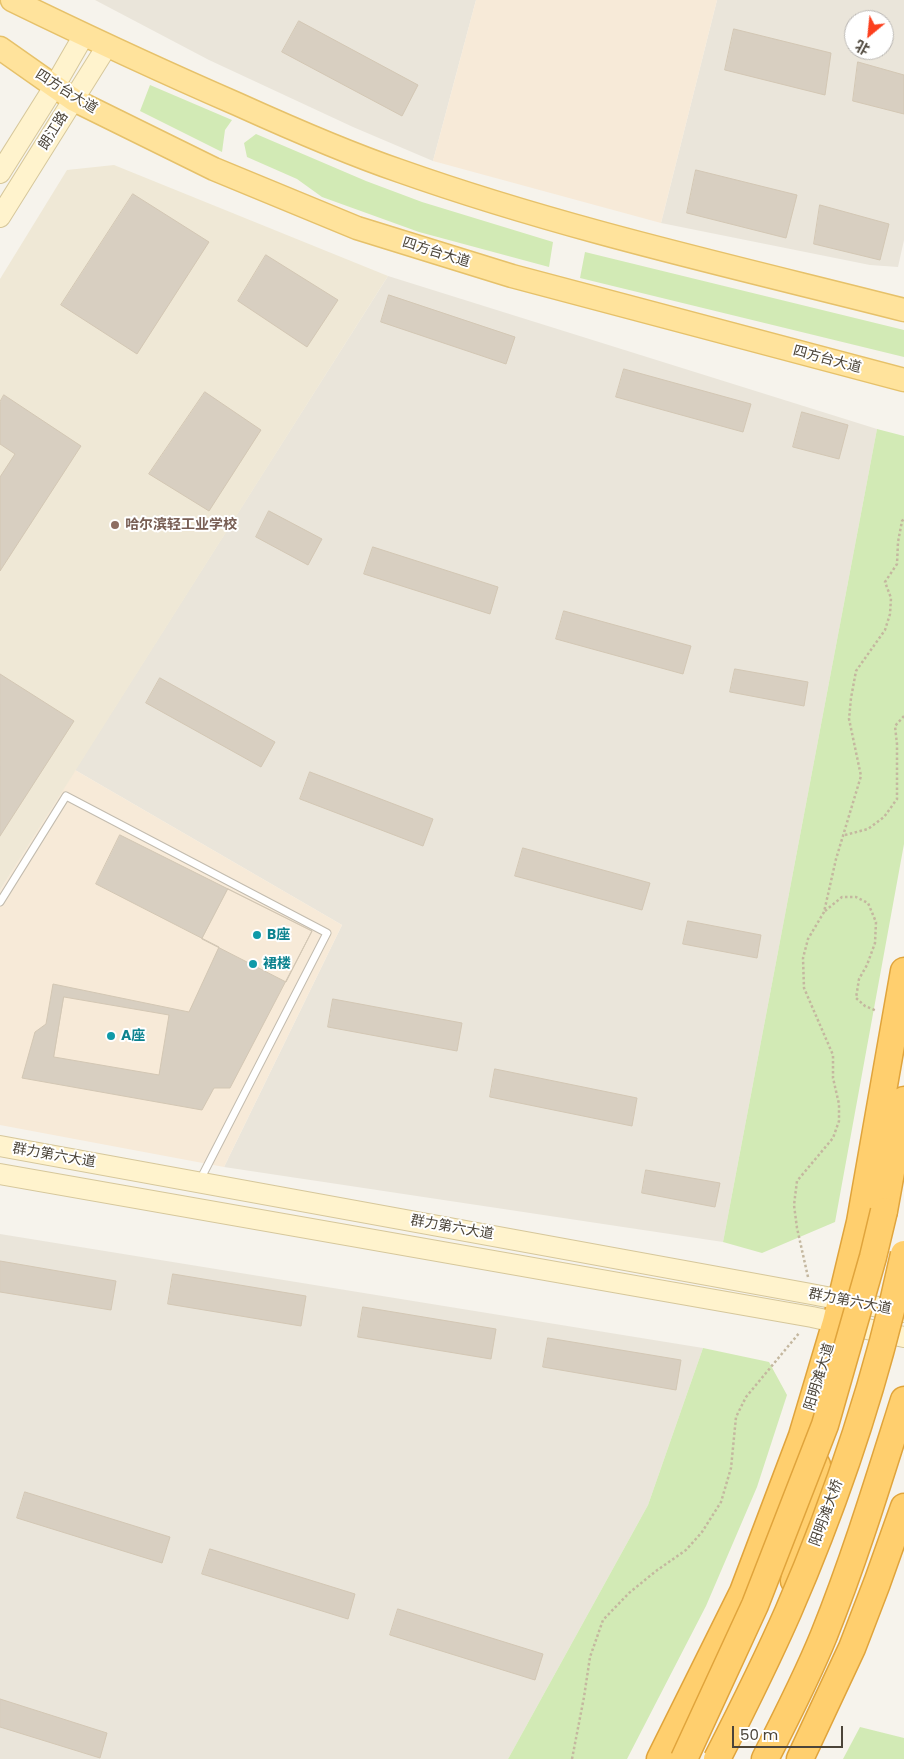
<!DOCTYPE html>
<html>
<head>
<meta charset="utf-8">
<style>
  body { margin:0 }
  #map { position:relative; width:904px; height:1759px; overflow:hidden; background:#f6f3ec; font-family:Poppins,"Noto Sans SC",sans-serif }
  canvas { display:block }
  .north { position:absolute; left:844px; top:10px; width:50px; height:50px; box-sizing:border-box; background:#fff; border:1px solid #b7b4b0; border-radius:50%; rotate:208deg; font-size:14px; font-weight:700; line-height:20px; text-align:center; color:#4b4439 }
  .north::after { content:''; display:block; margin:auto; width:18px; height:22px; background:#fc3f1d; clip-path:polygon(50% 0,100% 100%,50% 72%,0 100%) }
  .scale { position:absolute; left:732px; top:1726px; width:111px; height:22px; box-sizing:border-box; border:2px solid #4b4439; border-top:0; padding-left:6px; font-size:15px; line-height:18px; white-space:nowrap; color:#4b4439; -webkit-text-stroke:4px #fff; paint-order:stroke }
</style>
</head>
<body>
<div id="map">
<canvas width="904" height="1759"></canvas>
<div class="north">北</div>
<div class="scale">50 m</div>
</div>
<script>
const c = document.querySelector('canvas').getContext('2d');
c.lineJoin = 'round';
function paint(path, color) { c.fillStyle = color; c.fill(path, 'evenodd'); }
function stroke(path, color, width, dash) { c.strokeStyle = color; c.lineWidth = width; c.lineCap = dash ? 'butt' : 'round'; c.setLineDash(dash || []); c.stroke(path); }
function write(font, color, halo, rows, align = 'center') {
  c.font = font + ' Poppins,"Noto Sans SC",sans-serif'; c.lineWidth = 4; c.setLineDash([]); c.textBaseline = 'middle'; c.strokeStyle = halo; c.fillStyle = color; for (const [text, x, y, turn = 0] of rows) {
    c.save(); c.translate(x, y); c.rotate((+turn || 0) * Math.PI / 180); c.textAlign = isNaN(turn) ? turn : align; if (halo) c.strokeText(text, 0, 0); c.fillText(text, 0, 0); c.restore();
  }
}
paint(new Path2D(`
  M95 0H476L433 161 353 127 209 60Z
  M717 0H904V240L898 267 870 265 661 223ZM854 20H884V50H854Z
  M388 276 877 429 723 1242 224 1167 342 925 75 770Z
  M0 1234 703 1348 648 1505 508 1759H0Z`), '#eae5da');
paint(new Path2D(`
  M476 0H717L661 223 433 161Z
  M75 770 342 925 224 1167 0 1125V890Z`), '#f7ead8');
paint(new Path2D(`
  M114 165 388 276 0 890V279L67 170Z`), '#efe8d6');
paint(new Path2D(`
  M150 85 232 120 225 130 222 152 140 111Z
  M256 134 366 181 422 202 553 242 549 267 419 232 322 197 297 179 247 157 244 143Z
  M585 252 904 330V357L580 278Z
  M877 429 904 436V844L835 1222 762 1253 723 1242Z
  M703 1348 769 1362 787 1395 757 1487 706 1606 627 1759H508L648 1505Z
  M860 1727 904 1738V1759H843Z`), '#d2eab5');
const building = new Path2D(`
  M299 21 418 85 402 116 282 52Z
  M734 29 831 53 825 95 725 70Z
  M858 62 904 75V114L853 101Z
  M696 170 797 195 786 238 687 213Z
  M133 194 209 242 137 354 61 305Z
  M820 205 889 224 880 260 814 244Z
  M266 255 338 300 307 347 238 301Z
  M389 295 515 337 506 364 381 322Z
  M624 369 751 404 743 432 616 397Z
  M205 392 261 430 209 511 149 474Z
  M4 395 81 446 0 571V477L15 454 0 444V402Z
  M802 412 848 425 839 459 793 447Z
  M269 511 322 539 308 565 256 537Z
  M373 547 498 587 490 614 364 574Z
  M564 611 691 646 683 674 556 639Z
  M735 669 808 682 804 706 730 692Z
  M0 674 74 721 0 836Z
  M160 678 275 742 261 767 146 703Z
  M310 772 433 819 423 846 300 799Z
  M120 835 312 931 230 1088H214L202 1110 22 1078 35 1032 46 1024 53 984 189 1012 219 947 96 884Z
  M523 848 650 883 642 910 515 876Z
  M228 889 312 931 286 982 202 939Z
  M688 921 761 935 757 958 683 944Z
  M64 997 169 1015 159 1075 54 1057Z
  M333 999 462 1023 457 1051 328 1027Z
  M495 1069 637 1098 632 1126 490 1097Z
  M646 1170 720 1183 715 1207 642 1193Z
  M0 1261 116 1281 111 1310 0 1292Z
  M173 1274 306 1296 301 1326 168 1304Z
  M363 1307 496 1329 491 1359 358 1337Z
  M548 1338 681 1360 676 1390 543 1367Z
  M25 1492 170 1537 162 1563 17 1518Z
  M210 1549 355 1594 348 1619 202 1574Z
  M398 1609 543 1654 535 1680 390 1635Z
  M0 1699 107 1733 100 1758 0 1727Z`);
paint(building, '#d8cfc1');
stroke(building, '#d3c7b4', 1);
const lane = new Path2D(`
  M0 902 66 796 327 933 200 1180`);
const secondary = new Path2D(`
  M0 173 54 87 84 35
  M0 217 107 46
  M0 1146 811 1294 904 1312
  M0 1174 812 1317 904 1337`);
const primary = new Path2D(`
  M12 0C86 36 161 71 237 104 290 128 344 152 400 171 564 229 735 267 904 310
  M0 48 74 100 214 169 357 228 512 276 904 380`);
const highway = new Path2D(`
  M884 1211 904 1100
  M794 1581 817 1465
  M660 1759 743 1592 802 1436 836 1322 860 1222 904 971
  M765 1759C786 1718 807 1677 824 1635 855 1558 879 1479 904 1400
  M800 1759 852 1648 877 1583 904 1507`);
stroke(lane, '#c2bbae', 9);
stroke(secondary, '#d6c79b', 22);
stroke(primary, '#e6c16a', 25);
stroke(highway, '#e0a43c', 29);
stroke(new Path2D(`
  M845 835 868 829 884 817 897 799V744L895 726 904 716
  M825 911 842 897H856L868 903 876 922 875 943 867 965 859 979 856 998 865 1006 877 1011
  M808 1277 797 1228 794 1205 797 1181 833 1138 839 1121V1104L833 1078V1055L804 988 803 958 808 939 824 912 836 859 861 776 849 719 851 698 856 671 885 630 890 614 891 598 885 582 897 564 898 542 902 521 904 519
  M572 1759 584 1697 590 1657 603 1620 629 1593 656 1571 686 1550 702 1532 721 1502 731 1468 736 1417 746 1397 800 1332`), '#c4b79f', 2.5, [2.5, 2.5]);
stroke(lane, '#fff', 7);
stroke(secondary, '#fff3cd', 20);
stroke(primary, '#ffe39c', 22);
stroke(highway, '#ffcf6e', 26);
const highwayBridge = new Path2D(`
  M684 1759 755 1605 825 1425 873 1257 884 1211
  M717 1759C742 1710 766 1662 788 1612 838 1497 878 1376 904 1254`);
stroke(highwayBridge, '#e0a43c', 29, []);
stroke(highwayBridge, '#ffcf6e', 26);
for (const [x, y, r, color] of [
  [115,525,5,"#8d6e63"],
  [257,935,5,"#0f9aa8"],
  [253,964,5,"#0f9aa8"],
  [111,1036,5,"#0f9aa8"]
]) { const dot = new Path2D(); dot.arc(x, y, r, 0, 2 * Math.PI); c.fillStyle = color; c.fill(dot); stroke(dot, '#fff', 2); }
write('14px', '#4b4439', '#fff', [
  ["四方台大道",66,92,32],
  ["朗江路",54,131,-58],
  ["四方台大道",436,253,17],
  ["四方台大道",827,360,15],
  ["群力第六大道",54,1156,10],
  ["群力第六大道",452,1228,10],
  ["群力第六大道",850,1302,11],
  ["阳明滩大道",820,1377,-73],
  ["阳明滩大桥",827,1513,-70]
]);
write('bold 14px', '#785e54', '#fff', [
  ["哈尔滨轻工业学校",125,525]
], 'left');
write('bold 14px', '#0d838f', '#fff', [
  ["B座",267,935],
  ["裙楼",263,964],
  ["A座",121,1036]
], 'left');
</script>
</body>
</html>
